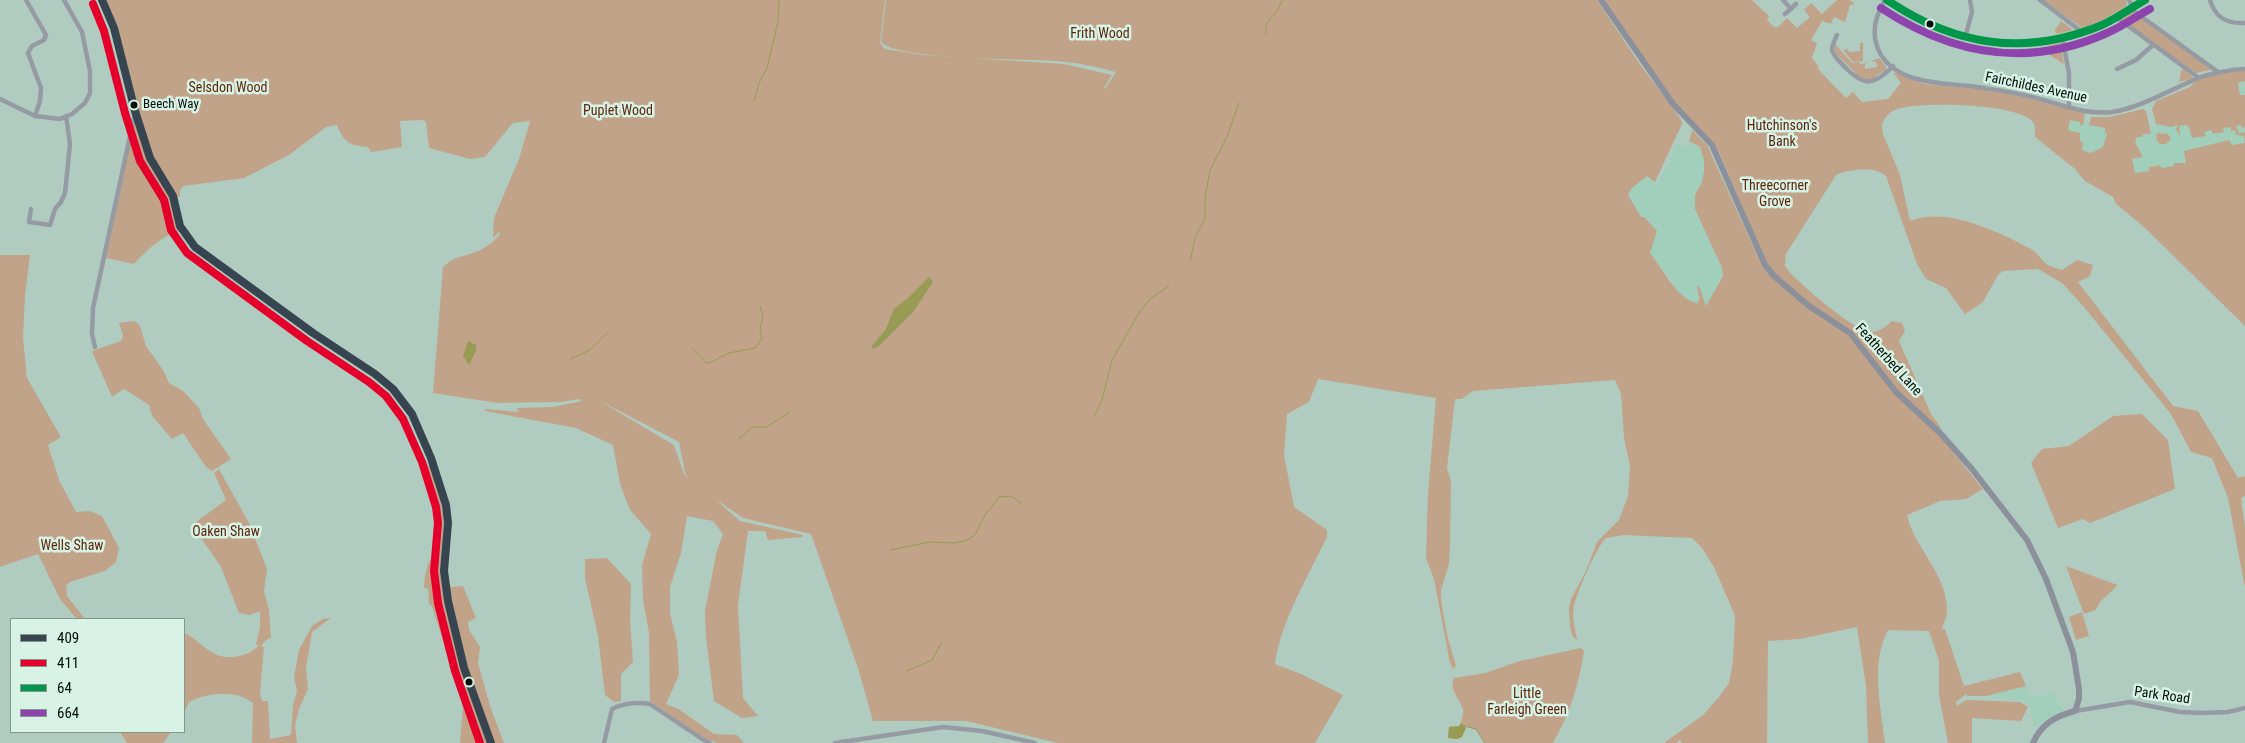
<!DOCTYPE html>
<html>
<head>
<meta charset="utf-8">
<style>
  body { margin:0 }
  #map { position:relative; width:2245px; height:743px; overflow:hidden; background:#b0ccc0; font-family:"Roboto Condensed",sans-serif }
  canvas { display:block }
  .legend { position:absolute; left:10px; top:618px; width:175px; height:115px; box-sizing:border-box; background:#d9f2e6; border:1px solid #82988e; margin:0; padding:6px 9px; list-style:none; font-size:15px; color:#001009 }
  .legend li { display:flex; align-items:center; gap:10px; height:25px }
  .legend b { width:25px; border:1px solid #82988e }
</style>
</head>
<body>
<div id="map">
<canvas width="2245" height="743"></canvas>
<ul class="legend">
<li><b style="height:6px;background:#36454f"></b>409</li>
<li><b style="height:6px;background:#e4002b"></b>411</li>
<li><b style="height:6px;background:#00974a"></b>64</li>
<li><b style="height:6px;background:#8e44ad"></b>664</li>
</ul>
</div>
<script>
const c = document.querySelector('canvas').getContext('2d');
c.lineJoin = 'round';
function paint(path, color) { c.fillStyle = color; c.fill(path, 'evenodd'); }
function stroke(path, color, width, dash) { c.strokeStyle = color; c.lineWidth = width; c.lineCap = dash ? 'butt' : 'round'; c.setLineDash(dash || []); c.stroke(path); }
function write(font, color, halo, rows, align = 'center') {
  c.font = font + ' "Roboto Condensed",sans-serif'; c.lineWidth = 5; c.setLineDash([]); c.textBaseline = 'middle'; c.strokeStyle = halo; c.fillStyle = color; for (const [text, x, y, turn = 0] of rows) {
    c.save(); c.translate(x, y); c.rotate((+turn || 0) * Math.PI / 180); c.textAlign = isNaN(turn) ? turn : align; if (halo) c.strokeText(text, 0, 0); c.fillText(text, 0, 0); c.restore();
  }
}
paint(new Path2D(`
  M2245 79V311L2087 167 2068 130 2070 120 2111 130 2143 133 2209 84Z
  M1689 141 1700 147 1703 152 1704 171 1702 182 1695 195V209L1722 268 1723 276 1706 307 1697 291 1698 303 1689 302 1678 293 1669 277 1650 253 1642 218 1628 195 1632 188 1647 176 1658 184 1677 144 1686 147Z
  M2026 686 2029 695 2035 694 2036 697 2052 692 2065 712 2035 726 2029 704 2025 702 1986 696Z`), '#a2cfbc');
paint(new Path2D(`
  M106 0H885L880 43 885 49 924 55 1064 64 1112 75 1104 88 1105 89 1116 72C1098 67 1073 62 1055 61 1027 59 896 60 881 42L886 0H1597L1639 63 1681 119 1682 124 1655 182 1647 176 1632 188 1628 195 1641 217H1644L1657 231 1650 253C1663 269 1678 301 1698 303L1699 298 1697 287 1699 286 1706 306 1723 276 1722 268 1695 209V195L1702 182 1704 171V160L1700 147 1689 141 1692 130 1707 145 1762 266 1746 215 1719 152 1713 142 1678 107 1604 0H1752L1769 16 1767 20 1774 27H1778L1787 18 1797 28 1810 17 1804 10 1811 3 1822 14 1837 0H1849L1854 3 1853 5H1850L1845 22 1834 17 1831 24 1822 21 1811 40 1817 43 1812 58 1819 67 1817 68 1846 98 1853 92 1862 102 1888 99 1901 83 1893 72 1924 84 1979 89 2023 97 2085 113 2083 125H2080V122L2070 120 2068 130 2080 133V141L2083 143 2082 150 2091 153 2103 147 2107 134H2110L2105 133V128L2089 125 2091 117H2110L2143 109 2146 111 2151 134H2143L2142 137H2137L2135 142 2143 157 2132 159 2135 173 2149 171V167L2159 165 2162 168 2174 166V163H2186L2184 151 2229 140 2232 145 2245 143 2244 136 2236 135 2235 130 2231 131V127L2223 128 2224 132 2212 134V130L2204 132 2206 136 2192 138 2189 127 2186 125 2179 126 2180 137 2176 129 2178 125 2171 127 2156 124 2152 109 2156 101 2190 87C2200 73 2229 73 2245 71V81L2238 83 2240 95H2245V127L2242 128 2241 125 2236 126 2239 133 2245 132V326L2143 226 2116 204 2113 197 2085 181 2074 168 2035 137C2035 132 2036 126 2033 122 2018 103 1916 101 1895 110 1889 112 1884 119 1882 124L1883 134 1900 175 1910 221C1946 206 1999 232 2031 249 2038 253 2042 261 2048 265 2052 267 2058 269 2062 270L2077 260 2093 265 2090 276 2078 282 2173 406 2198 411 2238 478 2245 476V496L2241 498 2245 527V588L2228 498 2212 458 2191 452 2171 414 2084 307 2062 283 2038 269 2003 271 1998 275 1983 302 1965 314 1946 288 1926 279 1917 264 1886 176C1877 166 1848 169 1836 175L1786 254 1785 266C1793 279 1856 333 1871 332 1879 332 1886 327 1892 321L1902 323 1905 331 1899 341 1931 414 1939 425 1948 446 1983 489 1966 499 1940 501 1907 515C1915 550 1948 574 1947 612 1947 618 1943 624 1942 629H1945L1964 686 2020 672 2026 686 1986 696H1967L1966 694 1956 702 1957 706 1966 700 2020 702 2028 707 2021 721 1972 718V743H1948L1939 695V661L1929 631 1888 630C1870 664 1881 707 1885 743H1868L1866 686 1857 627 1800 639 1768 641 1767 743H1682L1680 740 1676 743H1664L1703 715 1719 697 1729 683 1733 661 1735 616 1714 567 1702 548 1692 538 1623 535 1606 538C1597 546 1576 594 1574 606 1571 619 1576 629 1577 641L1572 635 1570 626 1569 608 1571 599 1586 571 1597 542 1619 520 1628 496 1630 466 1624 438 1621 394 1615 380 1473 391 1462 399H1455L1447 468 1451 481 1450 547 1449 564 1441 590V600L1447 635 1456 666 1453 669 1450 663 1434 579 1426 558 1428 494 1436 398 1318 379 1309 402 1287 414 1284 455 1294 507 1327 530V537C1309 574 1280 623 1275 664L1301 674 1343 695 1315 743H1058L966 721H873L858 668 811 534 743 518 715 499 740 521 803 535 802 537 768 540 765 531H748L738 606 743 698 758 716 742 718 714 701 706 637 705 611 717 550 723 534 713 521 687 516 681 553 670 587V613L677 642 679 675 666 704 680 710 714 734 737 735 744 743H717L700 736 650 701 649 633 643 600 642 565 651 534 630 510 620 484 613 445 576 428 485 411V409L518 412 517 408 552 407 582 401 580 399 561 402 498 403 433 393 443 267C455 256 460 258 475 252 485 249 493 242 500 234L499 232 493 238 494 218 519 159 530 121 513 123 485 157 470 159 429 148 426 122 423 120 400 121 402 147 371 152 368 147C349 145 344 143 337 125L326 127 289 155 244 178 184 186 180 190V197H176L153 157 137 110 117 25ZM598 400 679 442 685 473 688 478 684 474 674 445Z
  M2043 0H2126L2127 6 2103 20 2082 28Z
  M2133 12 2213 69 2196 73 2121 20Z
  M2061 21 2073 30 2056 34 2055 30Z
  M1860 43H1863V61L1853 62 1843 50 1848 49 1849 52 1860 51Z
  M2060 43 2064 64 2048 54 2047 46Z
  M1835 44 1852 63 1860 62V65L1869 61 1865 64V69L1877 67 1876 62 1871 61 1879 58 1886 66V70L1876 76 1875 79 1865 80 1855 75V72L1835 53Z
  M2182 68 2194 78 2171 88 2189 79 2179 82Z
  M135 120 151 168 170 196 180 231C161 236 147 250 134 264L106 258Z
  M2158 133 2168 134 2171 139 2166 144H2160L2157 141 2156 135Z
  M0 255H30L25 296 23 337 27 378 61 437 48 445 59 480 76 512 89 511 102 516 119 548 116 562 105 571 70 582 66 586 67 596 85 619H77L60 599 38 554 0 567Z
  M135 321 140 326 146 346 163 370 169 383 183 391 199 408 203 419 231 459 212 471 206 467 183 433 172 439 152 416 149 405 124 389 112 397 92 351 121 341 123 336 119 323Z
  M2142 414 2168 440 2175 489 2090 523 2083 519 2058 528 2031 463 2042 449 2069 446 2113 416Z
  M430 465C442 499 446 514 442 550L449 551 446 572 449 584 452 587 463 586 476 618 468 622 469 630 480 647 478 663 491 709 504 743H460L463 706 432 606 429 604 428 588H424C425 576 426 560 437 553V511L427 466Z
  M219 469 249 523 267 569 264 591 269 610 271 638 266 640 261 646 264 647 260 693 262 701H268L270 739 291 735 293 705 297 691 294 677 299 650 312 626 323 619 331 618 312 632 306 668 308 689 299 709 295 725 297 743H252L253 703C235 689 207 693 189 702L184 713V633C196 638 205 650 217 655 230 660 250 656 259 645H256L260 627V611L250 615 239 613 221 567 192 525 226 500 214 473Z
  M607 558 631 584 630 620 633 662 621 674V701L614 702 605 695 598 636 585 578V559Z
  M2066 566 2112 583 2118 585 2100 602 2096 610 2084 614Z
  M2082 612 2089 636 2076 640 2069 617Z
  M1581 648 1584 651C1579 684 1570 714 1553 743H1484L1477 730 1466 727 1461 738 1448 737 1449 727 1460 726C1461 721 1464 714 1463 709 1460 699 1448 689 1454 678L1485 673 1520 661Z
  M120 732H171L163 743H127Z`), '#c1a389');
paint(new Path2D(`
  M929 277 933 282 913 312 879 346 873 349 872 346 886 329 894 309 908 298Z
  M468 341 476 345V351L469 365 463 356Z
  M1461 723 1466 728 1462 737 1457 739 1448 738 1449 727 1459 726Z`), '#979b54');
stroke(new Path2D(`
  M1266 34V24L1278 10 1282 0
  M754 101 759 83 767 68 778 22 779 0
  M1190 262 1195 238 1205 218V198L1210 170 1226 139 1239 103
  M692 348 706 363H709L729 353 755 348 762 339 760 330 763 317 760 306
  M570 359 590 350 607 333
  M1094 417 1102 400 1112 360 1140 311 1150 299 1169 286
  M739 439 752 427H766L790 412
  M891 550 929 542 955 543 967 540 975 535 985 515 999 497 1011 496 1021 503
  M907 671 932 660 942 642
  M1465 726 1476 729 1485 743`), '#979b54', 1);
stroke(new Path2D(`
  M26 0 46 35 44 40 32 46 28 53 41 88 40 101 35 116
  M1783 0 1791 9
  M1885 0C1877 13 1872 28 1876 43 1887 83 1937 83 1970 86 1986 88 2003 91 2019 94 2049 99 2081 116 2112 112 2144 107 2174 87 2204 76 2217 72 2231 70 2245 69
  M1887 0C1949 48 2030 56 2101 25 2117 18 2130 8 2145 0
  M2040 0 2082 32
  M2129 0 2135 12 2218 72
  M2210 0C2215 18 2227 24 2245 23
  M1785 14 1796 4
  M2116 17 2199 78
  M1837 35C1835 39 1832 45 1832 50 1833 56 1840 62 1844 66 1863 86 1873 87 1893 66
  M2062 37 2069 73V106
  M1965 38 1972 12 1970 0
  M2117 69 2136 60 2153 45
  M0 99 35 116 60 119 72 114 85 103 90 93V71L82 32 64 0
  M31 209 29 222 50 225 55 209 61 202 65 193 70 144 66 116
  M95 347 92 334 93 308 135 113
  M2075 711 2130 702 2180 712 2202 713 2228 712 2245 708
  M604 743 612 709C624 703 637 702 650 704L702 739 710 743
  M835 743 943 727 982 731 1035 743`), '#969aa2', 4.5);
stroke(new Path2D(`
  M102 0 114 28 135 111 150 158 173 196 180 226 195 247 313 333 375 374 393 389 412 414 431 458 446 505 448 523 444 571 448 601 464 668 491 743
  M1601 0 1673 104 1712 145 1765 265 1774 276 1809 306 1850 333 1896 392 1941 434 1972 469 2027 540 2046 579 2073 652 2079 689V699L2075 711C2056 716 2041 724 2033 743`), '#8c909b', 6);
stroke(new Path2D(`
  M102 0 114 28 135 111 150 158 173 196 180 226 195 247 313 333 375 374 393 389 412 414 431 458 446 505 448 523 444 571 448 601 464 668 491 743`), '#36454f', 8);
stroke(new Path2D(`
  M93 4 104 31 125 113 140 161 164 200 171 230 187 253 307 341 369 382 386 396 403 419 422 462 436 507 438 523 434 571 438 603 455 671 480 743`), '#e4002b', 8);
stroke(new Path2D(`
  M1887 0C1955 46 2025 57 2102 25 2117 18 2131 8 2145 0`), '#00974a', 8);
stroke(new Path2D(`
  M1881 8C1952 55 2027 69 2107 33 2122 27 2135 17 2150 9`), '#8e44ad', 8);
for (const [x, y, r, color] of [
  [1930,24,4.5,"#001009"],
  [134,105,4.5,"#001009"],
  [469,682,4.5,"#001009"]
]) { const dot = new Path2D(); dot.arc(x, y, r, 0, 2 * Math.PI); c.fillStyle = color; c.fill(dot); stroke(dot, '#d9f2e6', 2); }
write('13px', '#001009', '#d9f2e6', [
  ["Beech Way",143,105]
], 'left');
write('14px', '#5c2709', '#d9f2e6', [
  ["Frith Wood",1100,34],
  ["Selsdon Wood",228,88],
  ["Puplet Wood",618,111],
  ["Hutchinson's",1782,126],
  ["Bank",1782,142],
  ["Threecorner",1775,186],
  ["Grove",1775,202],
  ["Oaken Shaw",226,532],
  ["Wells Shaw",72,546],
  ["Little",1527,694],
  ["Farleigh Green",1527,710]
]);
write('14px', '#001009', '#d9f2e6', [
  ["Fairchildes Avenue",2036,88,12],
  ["Featherbed Lane",1888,360,48],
  ["Park Road",2162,696,8]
]);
</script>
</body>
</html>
